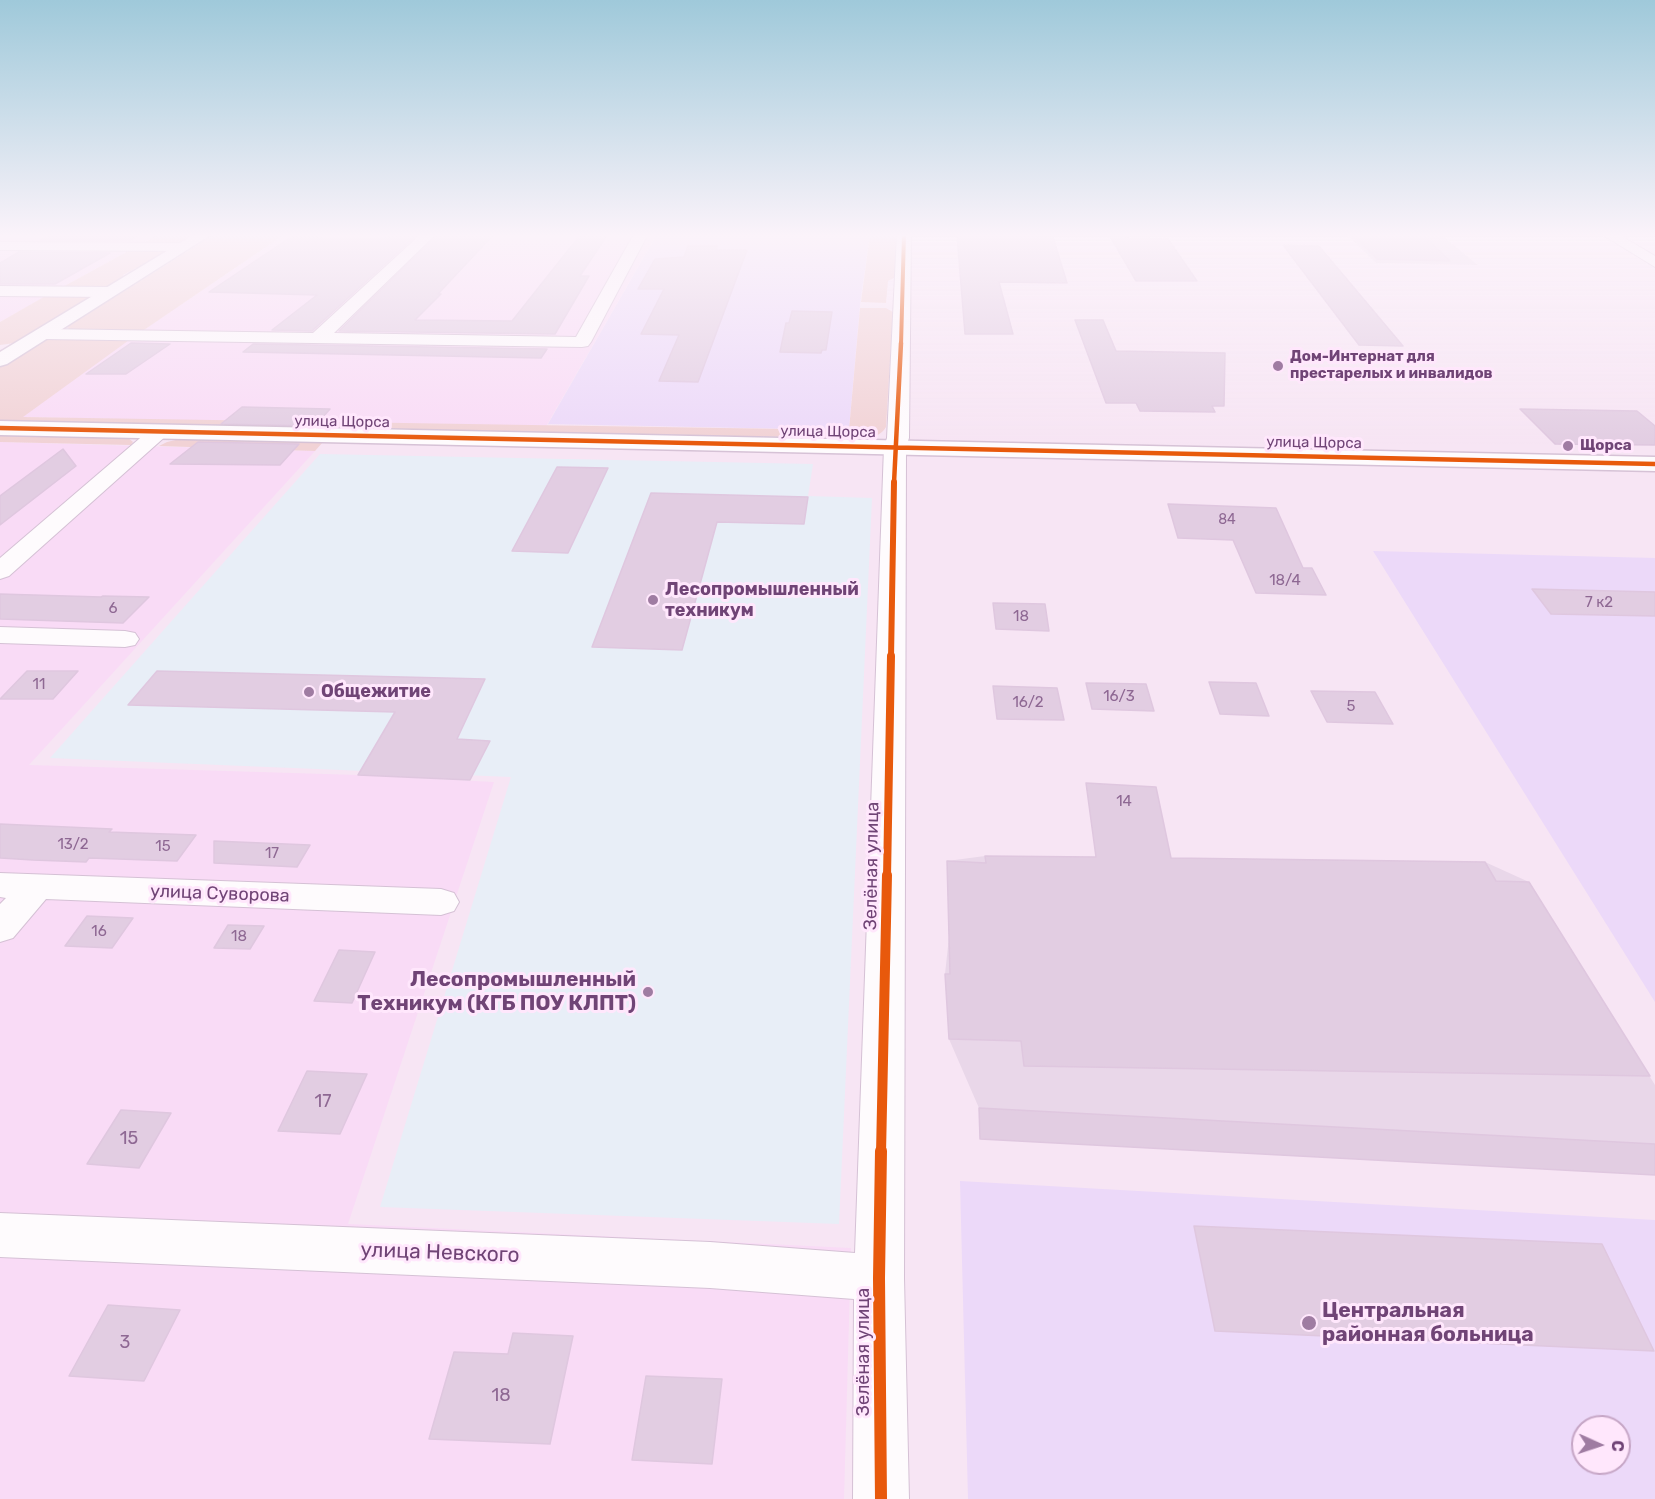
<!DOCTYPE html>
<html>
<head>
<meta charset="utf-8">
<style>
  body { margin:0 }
  #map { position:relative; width:1655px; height:1499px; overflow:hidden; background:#f7e5f4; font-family:Rubik,sans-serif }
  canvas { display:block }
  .north { position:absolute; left:1571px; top:1415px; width:60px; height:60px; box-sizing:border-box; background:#ffe7fc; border:2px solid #c6a6c6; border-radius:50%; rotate:93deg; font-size:16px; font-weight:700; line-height:24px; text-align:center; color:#704476 }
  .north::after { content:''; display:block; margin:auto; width:21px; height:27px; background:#9f7ca2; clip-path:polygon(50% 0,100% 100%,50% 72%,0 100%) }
</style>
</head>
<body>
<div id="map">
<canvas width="1655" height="1499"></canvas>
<div class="north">С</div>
</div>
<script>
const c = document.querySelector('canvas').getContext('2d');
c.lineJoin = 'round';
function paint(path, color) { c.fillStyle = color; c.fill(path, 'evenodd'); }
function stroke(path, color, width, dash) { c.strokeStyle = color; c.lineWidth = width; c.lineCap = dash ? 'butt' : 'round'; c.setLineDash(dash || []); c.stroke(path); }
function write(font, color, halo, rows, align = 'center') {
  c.font = font + ' Rubik,sans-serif'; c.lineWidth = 6; c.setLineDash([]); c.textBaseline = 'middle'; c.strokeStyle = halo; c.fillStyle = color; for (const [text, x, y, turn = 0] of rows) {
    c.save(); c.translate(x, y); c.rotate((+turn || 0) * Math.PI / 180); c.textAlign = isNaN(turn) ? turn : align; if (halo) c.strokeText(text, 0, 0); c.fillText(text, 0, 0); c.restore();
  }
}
paint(new Path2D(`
  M0 234H159L0 322Z
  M285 234H657L545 428 21 417 105 356Z
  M0 442 315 451 29 765 358 775 494 782 348 1224 851 1248 844 1499H0Z`), '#f9dbf6');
paint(new Path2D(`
  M1346 234H1440L1478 265 1376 263Z
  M985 856 1485 862 1529 882 1655 1085V1175L980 1139 979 1108 949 1039 945 974 949 937 947 861Z`), '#e9d7e9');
paint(new Path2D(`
  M320 454 813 464 808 496 872 498 839 1224 380 1207 511 777 50 758Z`), '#e8eef7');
paint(new Path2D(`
  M657 234H870L860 305 849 430 548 424Z
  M1373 551 1655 558V1002Z
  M960 1181 1655 1220V1499H968ZM1583 1427H1619V1463H1583Z`), '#ecd9f9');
paint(new Path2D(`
  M159 234H196L174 244 140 245Z
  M215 234H285L141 332 70 330 67 327Z
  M870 234H900L896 277 888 281 886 303 861 302Z
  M132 249 167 252 123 275V280C103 292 82 289 59 289Z
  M49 294 86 296 90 300 15 343 0 345V322Z
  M860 308H886L893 312 886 427C874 448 818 446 798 437L720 436 703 440 0 424V367L47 339 132 338 23 417 849 430Z
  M0 435 127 437 133 442 131 445 0 442Z
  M184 438 323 442 315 451 159 446 167 442Z`), '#f1d2d5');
const building = new Path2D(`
  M395 234H418L312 331 272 330 317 295 209 292 291 237 374 239 391 237Z
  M438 234H494L438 294H441L415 320 512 321 581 234H608L580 276H589L555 334 339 331Z
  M1352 234H1422L1450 261 1377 259Z
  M53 236 137 237 131 240H41Z
  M957 236 1053 237 1067 283 999 282 1013 334H965Z
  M1111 238 1168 239 1197 281H1136Z
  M1283 245 1319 246 1403 346 1359 345Z
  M688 246H717L716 250H747L698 382 659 381 679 335 641 334 664 289H638L655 259 684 257Z
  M19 252 110 253 55 284H0V263Z
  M792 311 832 312 826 350H822L821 353 780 352 786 323H789Z
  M1075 320H1103L1116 351 1225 353 1224 406H1212L1215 412 1140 411 1136 403H1106Z
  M131 343 170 344 126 374H86Z
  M253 344 547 349 541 358 243 352Z
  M242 407 330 409 315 426 221 424Z
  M1520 409 1637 411 1655 426V445L1555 444Z
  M198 442 299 444 280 465 170 464Z
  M63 449 76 466 0 525V496Z
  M557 467 608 468 568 553 512 551Z
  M651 493 808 497 804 524 717 522 682 650 592 647Z
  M1168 504 1276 508 1303 568H1312L1326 595 1256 593 1233 540 1178 538Z
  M1532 589 1655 592V616L1551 614Z
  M0 594 101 597 103 596 149 597 123 623 0 619Z
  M993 603 1045 604 1049 631 996 629Z
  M27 671H78L53 699H0Z
  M157 671 485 679 457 739 490 741 470 780 358 775 395 712 128 705Z
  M1209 682 1256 683 1269 716 1220 714Z
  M1086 683 1146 684 1154 711 1092 709Z
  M993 686 1057 688 1064 720 997 719Z
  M1311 691 1375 692 1393 724 1327 722Z
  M1086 783 1156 787 1171 858 1485 862 1496 881 1529 882 1650 1076 1024 1066 1021 1041 949 1039 945 974H950L947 861 986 863 985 856 1096 857Z
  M0 824 112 829 109 832 196 835 177 861 89 858 86 862 33 860 0 858Z
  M214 841 310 845 297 867 214 863Z
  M87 916 133 918 112 948 65 946Z
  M228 925 264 926 250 949 214 948Z
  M339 950 375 952 352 1003 314 1001Z
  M307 1071 367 1074 340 1134 278 1131Z
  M979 1108 1655 1144V1175L980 1139Z
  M121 1110 171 1113 139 1168 87 1164Z
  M1194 1226 1602 1244 1654 1351 1215 1331Z
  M108 1305 180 1310 144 1381 69 1376Z
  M513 1333 573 1336 550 1444 429 1439 454 1352 508 1354Z
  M646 1376 722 1379 712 1464 632 1460Z`);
paint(building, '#e2cde2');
stroke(building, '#dfc7df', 1.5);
const street = new Path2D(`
  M421 234H436L334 333 576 337 634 234H648L591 342 588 346 582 347 43 339 37 338 34 334 37 330 43 329 313 333Z
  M897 234H911L909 438 906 447 904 1278 909 1499H853L854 1299 710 1288 0 1257V1213L710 1242 855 1253 884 447 887 438Z
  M1601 234H1618L1655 256V267Z
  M0 242 182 243 189 247 182 251 0 250Z
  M0 286 110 287 118 292 110 297 0 296Z
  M160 425 167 427 170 431 167 435 9 576 0 579V558L153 427Z
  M0 627 125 631 135 633 139 639 135 645 125 647 0 643Z
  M0 873 441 889 454 893 459 902 454 911 441 915 46 899 13 938 0 942V904L6 898 0 897Z`);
const secondary = new Path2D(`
  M195 234H212L7 364 0 366V352Z
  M0 421 1655 457V471L0 435Z`);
stroke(street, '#d5c1d5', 2);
stroke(secondary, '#d6c2d6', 3);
paint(street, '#fefbfd');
paint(secondary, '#fefbfd');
stroke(new Path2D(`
  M901 345 904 234`), '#e8590c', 4);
stroke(new Path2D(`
  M0 428 1655 464
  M894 483 901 343`), '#e8590c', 4.5);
stroke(new Path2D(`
  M891 658 894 482`), '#e8590c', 6);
stroke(new Path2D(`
  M887 877 891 656`), '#e8590c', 8);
stroke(new Path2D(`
  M881 1153 887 875`), '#e8590c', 10);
stroke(new Path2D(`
  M881 1499 879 1278 881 1151`), '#e8590c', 12);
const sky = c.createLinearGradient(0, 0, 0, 444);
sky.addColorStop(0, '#9fc9da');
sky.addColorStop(0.53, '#fbf3fa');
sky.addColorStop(1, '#fbf3fa00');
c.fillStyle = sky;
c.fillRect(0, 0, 1655, 444);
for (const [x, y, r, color] of [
  [1278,366,6,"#9f7ca2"],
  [1568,446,6,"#9f7ca2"],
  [653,600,6,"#9f7ca2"],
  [309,692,6,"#9f7ca2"],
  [648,992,6,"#9f7ca2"],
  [1309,1323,8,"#9f7ca2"]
]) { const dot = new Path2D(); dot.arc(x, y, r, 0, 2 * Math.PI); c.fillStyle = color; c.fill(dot); stroke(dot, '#ffe7fc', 2); }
write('14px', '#8e6893', null, [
  ["84",1227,520]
]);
write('bold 15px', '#704476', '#ffe7fc', [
  ["Дом-Интернат для",1290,357],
  ["престарелых и инвалидов",1290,374],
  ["Щорса",1580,446]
], 'left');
write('15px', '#704476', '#ffe7fc', [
  ["улица Щорса",342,422,1],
  ["улица Щорса",828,432,1],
  ["улица Щорса",1314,443,1]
]);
write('15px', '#8e6893', null, [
  ["18/4",1285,581],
  ["7 к2",1599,603],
  ["6",113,609],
  ["18",1021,617],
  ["11",39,685],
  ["16/3",1119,697],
  ["16/2",1028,703],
  ["5",1351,707],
  ["14",1124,802],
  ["13/2",73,845],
  ["15",163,847],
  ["17",272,854],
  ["16",99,932],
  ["18",239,937]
]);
write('bold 18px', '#704476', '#ffe7fc', [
  ["Лесопромышленный",665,590],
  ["техникум",665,611],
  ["Общежитие",321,692]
], 'left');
write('18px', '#704476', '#ffe7fc', [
  ["Зелёная улица",872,866,-89],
  ["улица Суворова",220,894,2],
  ["Зелёная улица",864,1352,-90]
]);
write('18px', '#8e6893', null, [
  ["17",323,1102],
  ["15",129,1139],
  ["3",125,1343],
  ["18",501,1396]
]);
write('bold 21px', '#704476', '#ffe7fc', [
  ["Лесопромышленный",636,980],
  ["Техникум (КГБ ПОУ КЛПТ)",636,1004],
  ["Центральная",1322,1311,"left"],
  ["районная больница",1322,1335,"left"]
], 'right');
write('21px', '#704476', '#ffe7fc', [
  ["улица Невского",440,1253,2]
]);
</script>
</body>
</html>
